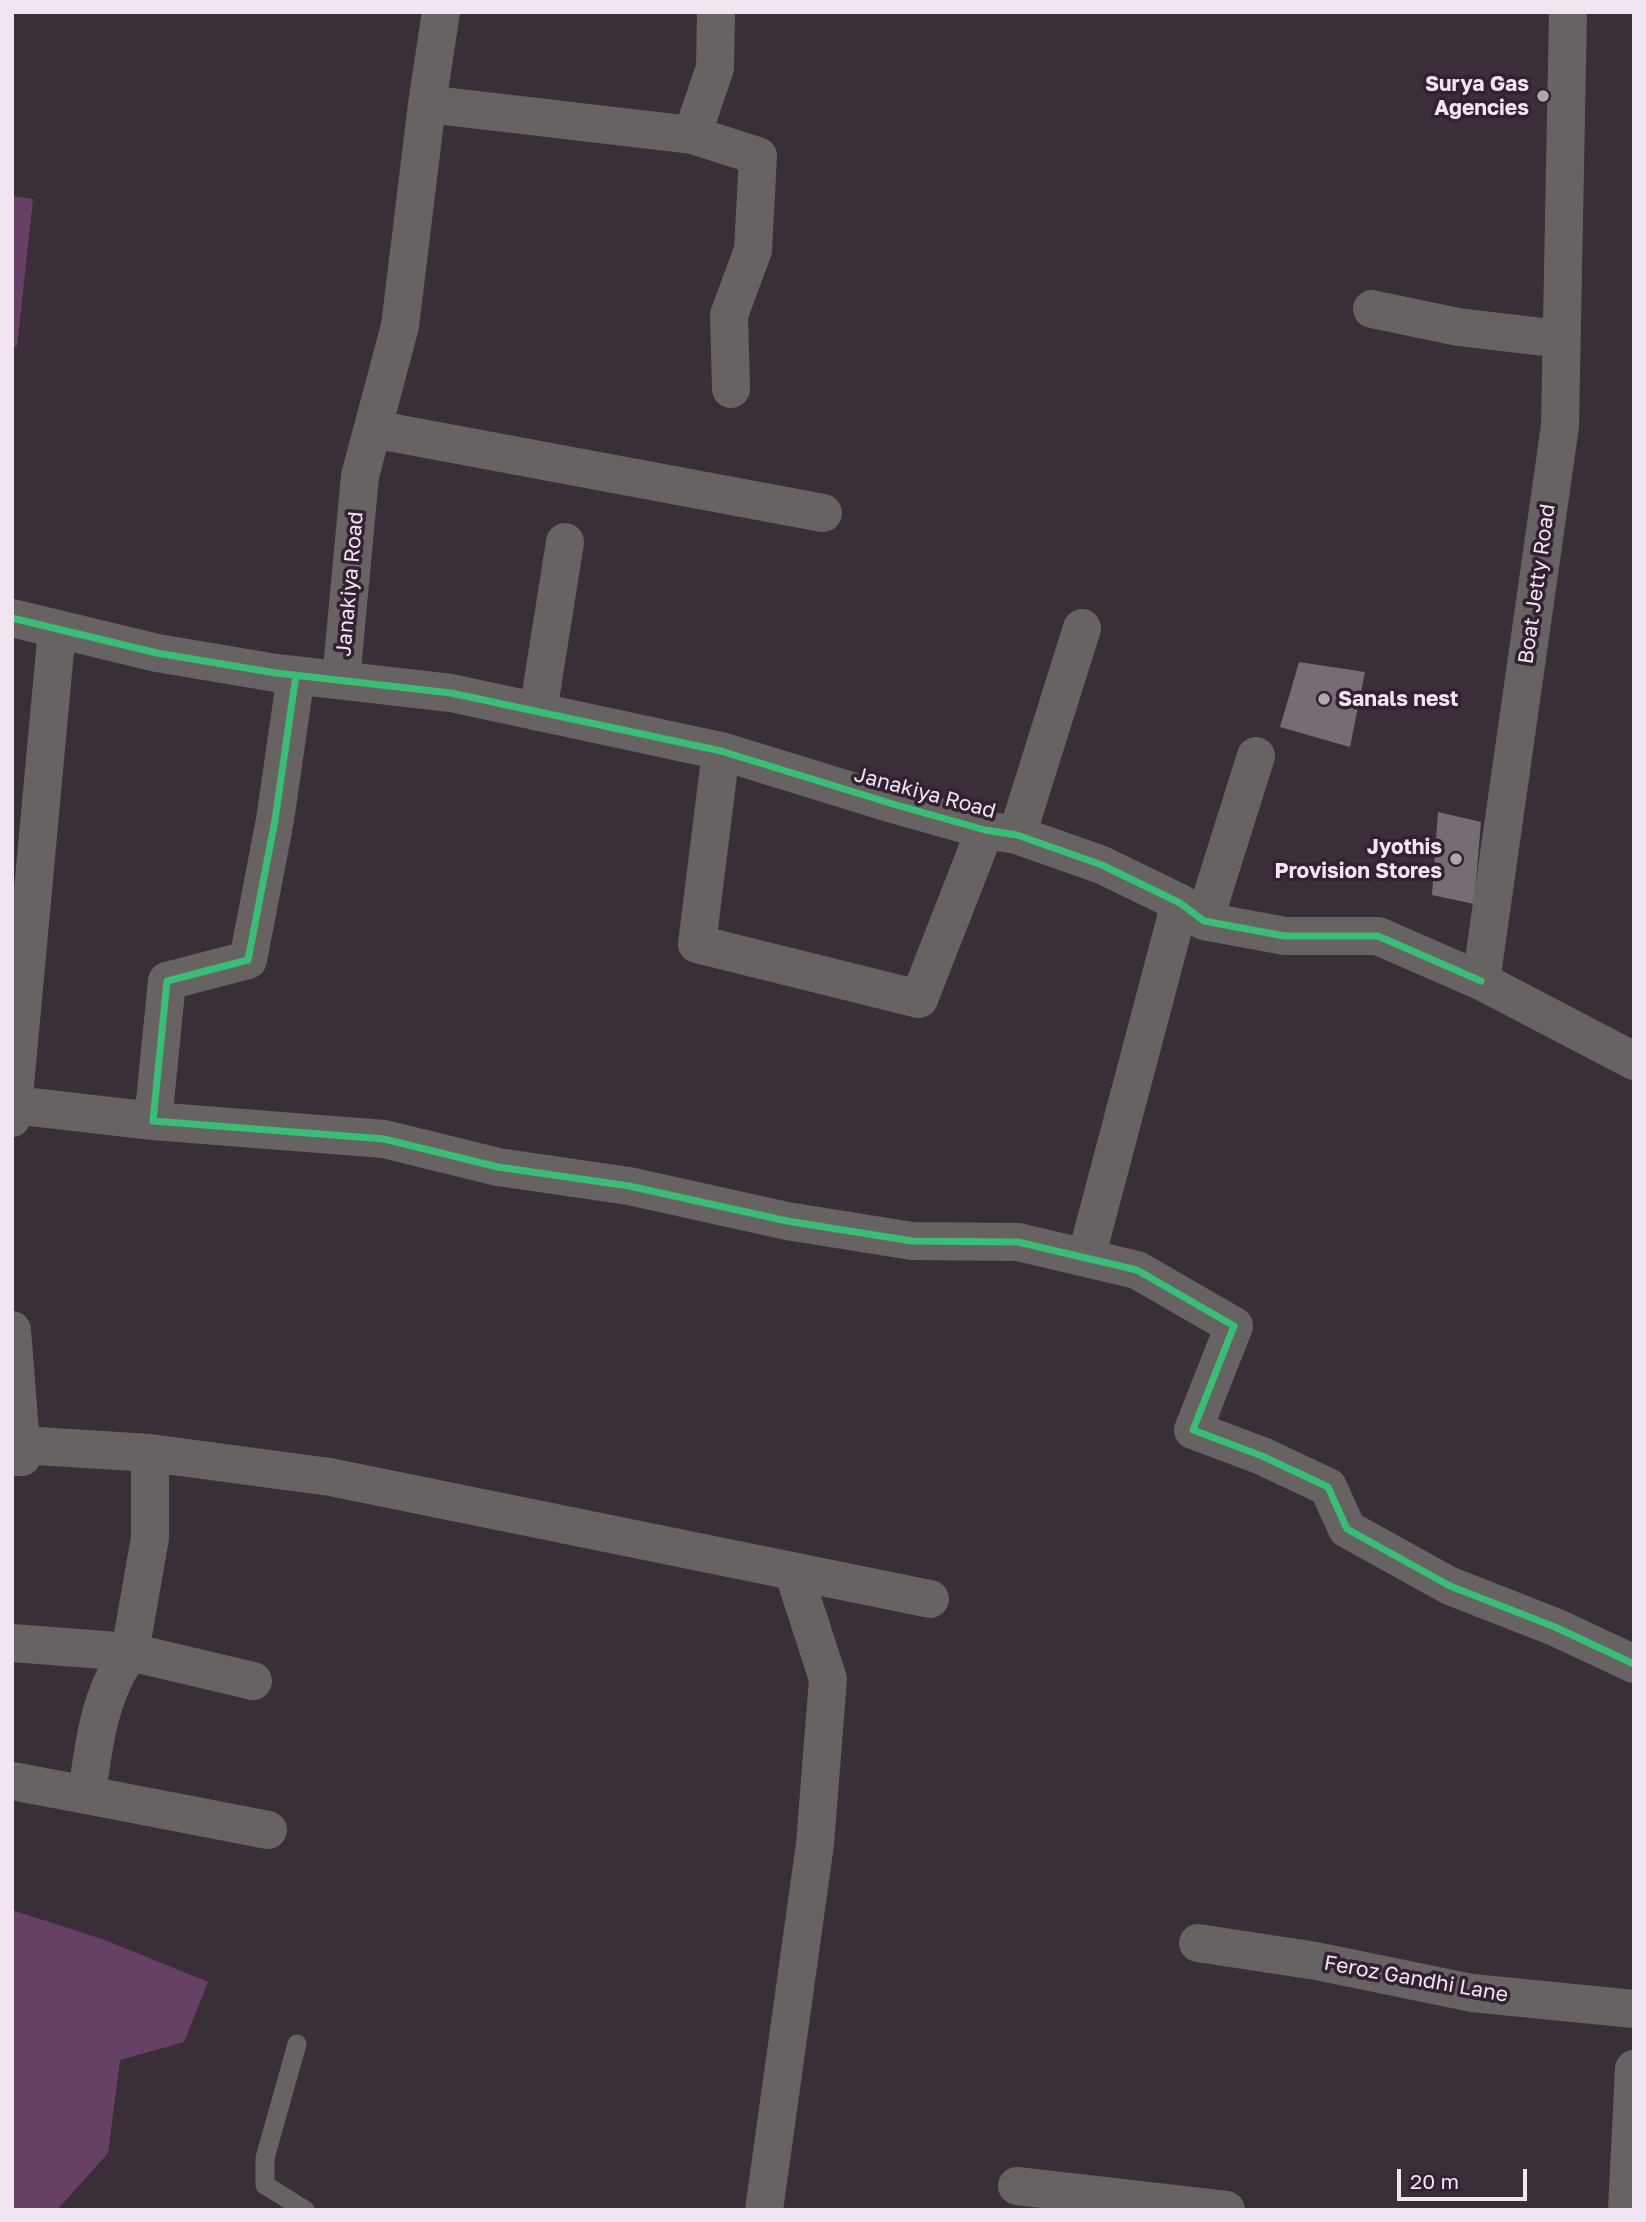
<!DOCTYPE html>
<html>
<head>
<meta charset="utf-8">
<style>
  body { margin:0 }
  #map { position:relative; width:1646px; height:2222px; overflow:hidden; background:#3a2f39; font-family:"Golos Text",sans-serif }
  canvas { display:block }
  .frame { position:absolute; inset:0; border:14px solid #f1e5f1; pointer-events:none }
  .scale { position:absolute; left:1397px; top:2169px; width:130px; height:32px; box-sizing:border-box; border:4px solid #f1e5f1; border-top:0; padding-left:9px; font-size:21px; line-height:24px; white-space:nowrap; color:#f1e5f1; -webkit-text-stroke:5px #332133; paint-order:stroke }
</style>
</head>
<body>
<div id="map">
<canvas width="1646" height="2222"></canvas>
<div class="frame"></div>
<div class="scale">20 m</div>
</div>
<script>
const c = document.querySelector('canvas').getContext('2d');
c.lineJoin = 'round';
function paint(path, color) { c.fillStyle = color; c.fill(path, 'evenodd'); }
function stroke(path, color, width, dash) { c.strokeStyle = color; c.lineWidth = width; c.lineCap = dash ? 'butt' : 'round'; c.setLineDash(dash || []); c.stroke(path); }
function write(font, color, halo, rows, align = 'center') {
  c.font = font + ' "Golos Text",sans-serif'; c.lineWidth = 7; c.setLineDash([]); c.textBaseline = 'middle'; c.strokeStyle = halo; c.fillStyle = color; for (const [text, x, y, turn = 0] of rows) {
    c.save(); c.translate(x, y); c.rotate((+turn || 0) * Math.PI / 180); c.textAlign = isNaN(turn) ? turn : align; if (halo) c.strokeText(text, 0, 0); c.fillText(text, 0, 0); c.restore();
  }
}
paint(new Path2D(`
  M12 196 33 199 17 347 12 346Z
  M12 1910 105 1940 208 1982 184 2042 120 2060 108 2153 57 2210H12Z`), '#664065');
paint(new Path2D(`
  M1299 662 1365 672 1350 747 1280 727Z
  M1438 812 1481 822 1474 904 1432 895Z`), '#756c74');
stroke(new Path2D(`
  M297 2044 265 2158V2185L305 2210`), '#666362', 19);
stroke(new Path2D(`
  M427 104 692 135 715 68 716 12
  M692 135 758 156 753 250 729 315 731 389
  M1372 309 1458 327 1561 339
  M373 429 823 513
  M12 618 157 653 276 673 451 693 721 751 893 804 985 830 1017 835 1102 865 1180 903 1204 921 1285 936H1378L1481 981
  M296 675 275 820 248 960 167 981 153 1121 384 1139 498 1167 629 1186 787 1221 912 1241 1018 1242 1137 1270 1234 1326 1193 1430 1262 1456 1328 1487 1347 1529 1450 1586 1555 1627 1634 1664
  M341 680 360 476 400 326 427 104 441 12
  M538 712 565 542
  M721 751 697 944 919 999 985 830
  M1017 835 1082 628
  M1204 921 1256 756
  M14 1105 153 1121
  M12 1118 57 629
  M1086 1258 1180 903
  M12 1330 22 1457H12
  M21 1445 150 1453 330 1477 930 1599
  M12 1643 130 1652 150 1538V1453
  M12 1781 87 1795C93 1746 100 1692 130 1652L253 1681
  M87 1795 268 1830
  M1198 1943 1316 1961 1472 1993 1634 2009
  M1017 2186 1226 2210
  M764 2210 815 1844 828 1679 793 1571
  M1627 2210 1634 2069`), '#666362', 38);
stroke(new Path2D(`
  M1568 12 1560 426 1481 981 1634 1061`), '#666362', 38);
stroke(new Path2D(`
  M12 618 157 653 276 673 451 693 721 751 893 804 985 830 1017 835 1102 865 1180 903 1204 921 1285 936H1378L1481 981
  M296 675 275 820 248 960 167 981 153 1121 384 1139 498 1167 629 1186 787 1221 912 1241 1018 1242 1137 1270 1234 1326 1193 1430 1262 1456 1328 1487 1347 1529 1450 1586 1555 1627 1634 1664`), '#3abd76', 7);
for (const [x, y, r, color] of [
  [1543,96,7,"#b1a5b1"],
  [1324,699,7,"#b1a5b1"],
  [1456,859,7,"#b1a5b1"]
]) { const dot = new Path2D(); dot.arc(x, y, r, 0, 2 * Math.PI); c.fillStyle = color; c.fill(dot); stroke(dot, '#332133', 2.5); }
write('bold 21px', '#f1e5f1', '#332133', [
  ["Surya Gas",1529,84],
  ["Agencies",1529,108],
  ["Sanals nest",1338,699,"left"],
  ["Jyothis",1442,847],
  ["Provision Stores",1442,871]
], 'right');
write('21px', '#f1e5f1', '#332133', [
  ["Janakiya Road",350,584,-85],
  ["Boat Jetty Road",1537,584,-82],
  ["Janakiya Road",925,793,15],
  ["Feroz Gandhi Lane",1416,1979,10]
]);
</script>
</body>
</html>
